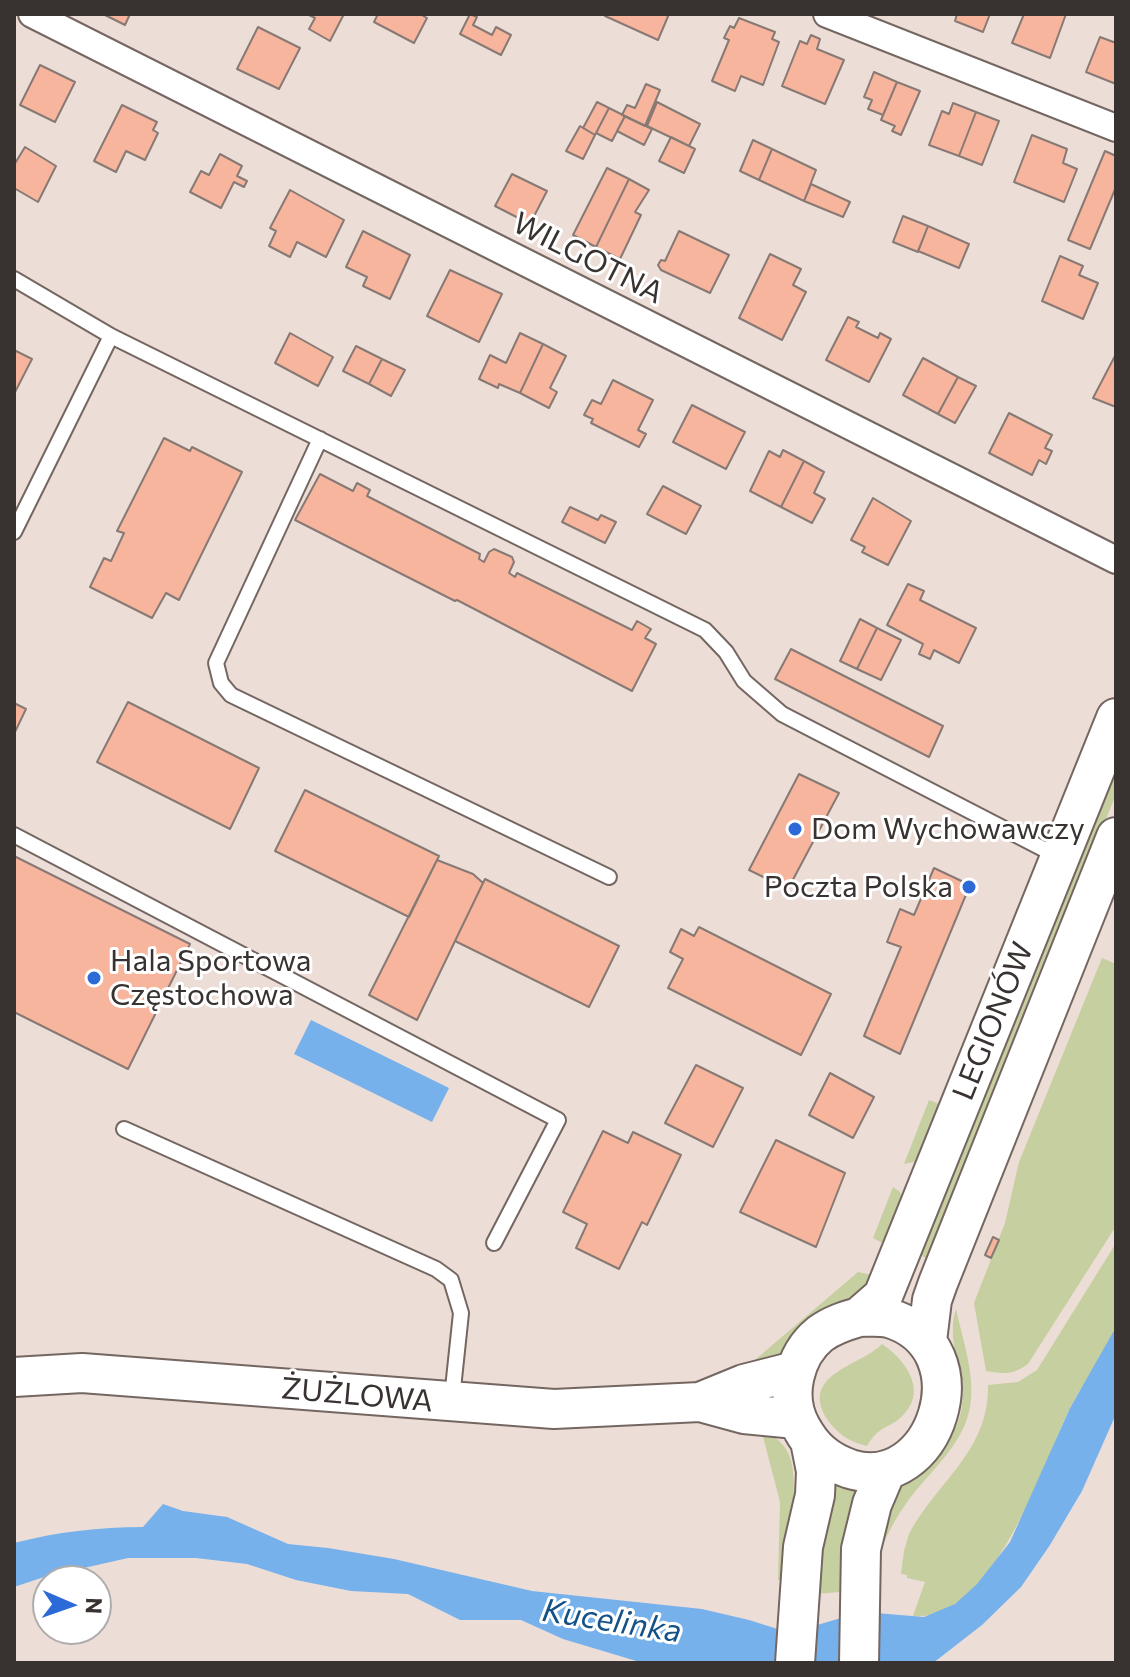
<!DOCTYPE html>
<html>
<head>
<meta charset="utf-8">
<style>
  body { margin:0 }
  #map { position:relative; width:1130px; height:1677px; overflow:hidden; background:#edddd7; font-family:Commissioner,sans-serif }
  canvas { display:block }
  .frame { position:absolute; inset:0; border:16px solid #383230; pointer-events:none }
  .north { position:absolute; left:32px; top:1565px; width:80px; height:80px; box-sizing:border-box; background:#fff; border:2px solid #afadac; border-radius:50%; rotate:92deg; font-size:22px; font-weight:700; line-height:32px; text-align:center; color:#383230 }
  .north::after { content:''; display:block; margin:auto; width:28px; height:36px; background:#2c6ad7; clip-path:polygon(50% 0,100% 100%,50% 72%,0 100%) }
</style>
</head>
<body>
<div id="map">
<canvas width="1130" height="1677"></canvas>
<div class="frame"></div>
<div class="north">N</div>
</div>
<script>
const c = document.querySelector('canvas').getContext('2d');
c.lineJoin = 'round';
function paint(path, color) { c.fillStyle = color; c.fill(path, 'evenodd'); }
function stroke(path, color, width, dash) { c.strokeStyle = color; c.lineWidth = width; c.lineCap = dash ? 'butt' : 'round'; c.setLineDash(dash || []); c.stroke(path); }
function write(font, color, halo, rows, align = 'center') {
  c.font = font + ' Commissioner,sans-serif'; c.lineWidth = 6; c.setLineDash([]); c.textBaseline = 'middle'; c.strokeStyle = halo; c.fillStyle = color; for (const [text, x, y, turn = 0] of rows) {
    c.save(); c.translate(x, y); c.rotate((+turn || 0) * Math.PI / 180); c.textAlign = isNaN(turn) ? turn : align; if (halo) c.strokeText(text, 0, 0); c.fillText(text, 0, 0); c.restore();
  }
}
paint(new Path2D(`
  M1116 764V794L929 1259 919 1255Z
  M1102 958 1116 964V1226L1028 1364C1013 1375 1004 1374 986 1371L974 1303 1005 1223 1019 1162Z
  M929 1100 937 1103 940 1107 919 1161 904 1164Z
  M893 1187 900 1192 902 1198 886 1245 873 1238Z
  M1116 1243C1116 1261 1120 1314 1115 1328 1106 1353 1083 1383 1070 1408 1042 1465 993 1623 913 1616L925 1582 907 1578V1575L901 1574 904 1551 909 1534C937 1481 989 1452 988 1385L1018 1382 1037 1370Z
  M858 1272 877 1276 871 1290 777 1361 755 1365 756 1359Z
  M956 1309C963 1341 977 1379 969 1412 961 1445 934 1468 914 1493 897 1514 885 1538 875 1563 876 1544 891 1491 902 1475 905 1471 912 1468 917 1465 936 1453 949 1444 958 1422 974 1380 943 1348 956 1309Z
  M882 1344C904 1359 927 1388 905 1413 892 1429 880 1423 867 1446 850 1442 837 1434 827 1419 799 1374 861 1366 882 1344Z
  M761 1429C768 1434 777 1438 782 1444 807 1469 785 1545 783 1579L778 1580 780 1502Z
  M839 1472 859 1476 842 1547 840 1592 816 1594 824 1543Z`), '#c6cf9f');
paint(new Path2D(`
  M311 1020 449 1088 432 1122 294 1054Z
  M1116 1327V1414L1082 1491 1050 1545 1021 1587 982 1625 933 1663H643L563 1639 521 1620H460L408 1594 351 1591 296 1580 247 1564 196 1558H128L44 1577 14 1587V1543C57 1532 99 1527 143 1527L163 1504 183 1511 227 1517 288 1544 328 1548 394 1559 532 1591 702 1609 749 1620 790 1633 841 1618 876 1613 924 1617 955 1604 977 1584 1010 1542 1070 1408Z`), '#77b1eb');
const building = new Path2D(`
  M103 14H130L125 25Z
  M307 14H344L330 41 309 29 315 18Z
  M378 14H420L427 18 414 43 374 22Z
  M470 14 477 17 473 25 492 35 496 27 511 35 501 55 460 34Z
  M606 14H669L658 40 605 16Z
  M957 14H990L983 32 955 21Z
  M1024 14H1066L1050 58 1012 43Z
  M739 18 775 32 772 39 779 42 763 85 741 76 735 91 712 81 729 40 724 38 730 26 734 28Z
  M258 27 300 48 279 89 237 69Z
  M811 35 820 39 817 49 844 60 825 104 782 86 800 41 807 44Z
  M1100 37 1116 43V84L1086 72Z
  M40 65 75 82 55 122 20 105Z
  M874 72 897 82 883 115 868 109 872 100 864 97Z
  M897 82 920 91 901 135 892 131 895 126 881 120Z
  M646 84 660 90 645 126 622 115 627 105 635 108Z
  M597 102 609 108 595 135 583 128Z
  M657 102 700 124 689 146 647 126Z
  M953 103 976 112 959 156 929 145 942 111 949 114Z
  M122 105 157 122 153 130 158 133 145 160 126 151 116 172 94 161Z
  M609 108 625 116 612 141 596 133Z
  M976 112 999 121 982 165 959 156Z
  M625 116 652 129 644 145 617 131Z
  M580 126 595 135 583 159 566 151Z
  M1032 135 1067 149 1063 163 1077 169 1064 202 1014 182Z
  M671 137 695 149 684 173 659 161Z
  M753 140 772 149 759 180 740 171Z
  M25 147 56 166 38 202 14 188V165Z
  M772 149 816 170 804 201 759 180Z
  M1105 151 1116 156V187L1090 249 1068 240Z
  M220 154 242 166 237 176 247 181 244 187 234 182 221 208 190 192 201 171 209 175Z
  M607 168 629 179 596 247 573 235Z
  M512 174 547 191 530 224 495 206Z
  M629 179 649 190 635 212 641 215 620 259 596 247Z
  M811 184 850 202 843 217 804 201Z
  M290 190 344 220 326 257 297 242 290 257 269 246 276 231 270 228Z
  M903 216 928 226 918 252 893 242Z
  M928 226 969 244 959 268 918 251Z
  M363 231 410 255 390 299 363 286 367 277 346 267Z
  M679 231 729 255 710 293 661 270 658 265 661 260 665 261Z
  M770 254 801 269 793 285 806 292 782 340 739 318Z
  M1060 256 1083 266 1079 275 1098 283 1083 319 1042 301Z
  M450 270 502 294 479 342 427 316Z
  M848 317 859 322 856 327 878 338 880 333 891 339 869 382 826 360Z
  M290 333 333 357 318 386 275 363Z
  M520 333 543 344 520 393 499 384 498 388 479 379 490 355 506 363Z
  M543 344 566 356 550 388 557 392 549 408 520 393Z
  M356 346 382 359 369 384 343 371Z
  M14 350 32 359 14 394Z
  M1116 354V407L1093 398Z
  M923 358 958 377 938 414 903 395Z
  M382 359 405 370 391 396 369 384Z
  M958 377 976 386 955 423 938 414Z
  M613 380 653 400 638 430 646 434 639 447 591 423 593 419 584 415 592 400 601 404Z
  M692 405 745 432 726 469 673 442Z
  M1009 413 1052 435 1045 448 1052 451 1046 464 1039 460 1032 475 989 453Z
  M164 438 190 451 192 447 242 472 179 600 166 593 152 618 90 587 104 558 111 561 124 533 117 531Z
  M783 450 804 461 781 507 750 491 769 451 780 457Z
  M804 461 824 472 814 493 825 499 812 523 781 507Z
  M320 474 353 491 357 483 370 490 367 496 480 554 479 559 484 562 489 552 494 549 512 557 514 562 509 573 515 577 517 573 632 630 637 621 651 629 645 638 656 644 632 691 457 600 455 601 295 520Z
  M663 486 701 506 686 534 647 514Z
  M873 498 911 521 888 565 862 552 865 547 851 540Z
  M570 507 598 520 601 515 616 522 605 543 562 522Z
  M908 584 924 591 920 600 976 628 959 663 934 650 930 659 919 654 923 644 887 625Z
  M860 619 877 628 857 669 840 661Z
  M877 628 901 640 881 680 857 669Z
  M791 649 943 726 929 757 775 679Z
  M128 702 259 768 230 829 97 762Z
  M14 703 26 709 14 734Z
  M799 774 839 793 788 889 749 870Z
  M305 790 439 856 409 917 275 851Z
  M14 856 190 944 128 1069 14 1012Z
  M437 860 473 874 483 883 417 1020 369 995Z
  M934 868 970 885 900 1054 864 1036 901 947 887 942 900 909 914 915Z
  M485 879 619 946 589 1007 455 941Z
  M699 927 831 994 801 1055 668 988 683 959 670 952 681 929 694 936Z
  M696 1065 743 1088 713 1147 665 1123Z
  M830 1073 874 1097 853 1138 809 1115Z
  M603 1131 628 1143 633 1132 681 1155 647 1225 642 1222 619 1269 576 1248 587 1224 563 1212Z
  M776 1140 845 1173 816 1247 740 1212Z
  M993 1237 999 1240 991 1258 985 1255Z`);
paint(building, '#f7b59d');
stroke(building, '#877974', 2);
const lane = new Path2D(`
  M14 279 111 336 705 630 726 652 744 681 782 714 1057 856
  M320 439 216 663 221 683 231 695 609 877
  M14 532 111 336
  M14 835 558 1120 494 1243
  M124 1129 436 1269 451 1280 461 1313 452 1398`);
const street = new Path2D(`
  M32 14 1116 560
  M827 14 1116 128`);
const secondary = new Path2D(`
  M859 1317 883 1296 1116 718
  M859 1317C869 1317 880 1316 889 1318 986 1347 935 1496 850 1469 827 1461 813 1449 801 1427 784 1397 794 1355 820 1334 832 1325 845 1321 859 1317Z
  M927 1341 932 1300 938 1283 1116 837
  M14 1377 82 1373 554 1409 700 1402 744 1384 795 1371
  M700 1402 744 1414 796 1419
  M795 1663 803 1547 815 1495 816 1471 811 1446
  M859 1663 861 1549 872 1504 886 1471`);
stroke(lane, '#746661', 18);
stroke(street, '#746661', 30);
stroke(secondary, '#746661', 42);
stroke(lane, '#fff', 14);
stroke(street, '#fff', 26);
stroke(secondary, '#fff', 38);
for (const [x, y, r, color] of [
  [795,829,8,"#2c6ad7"],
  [969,887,8,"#2c6ad7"],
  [94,978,8,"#2c6ad7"]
]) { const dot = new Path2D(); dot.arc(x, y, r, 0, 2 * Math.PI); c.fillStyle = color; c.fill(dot); stroke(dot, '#fff', 3); }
write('30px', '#383230', '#fff', [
  ["WILGOTNA",588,258,27],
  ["LEGIONÓW",993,1021,-68],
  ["ŻUŻLOWA",357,1395,5]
]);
write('30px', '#383230', '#fff', [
  ["Dom Wychowawczy",811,829],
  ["Poczta Polska",953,887,"right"],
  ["Hala Sportowa",110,961],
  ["Częstochowa",110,995]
], 'left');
write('italic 32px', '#135187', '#fff', [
  ["Kucelinka",612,1621,9]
]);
</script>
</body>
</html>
